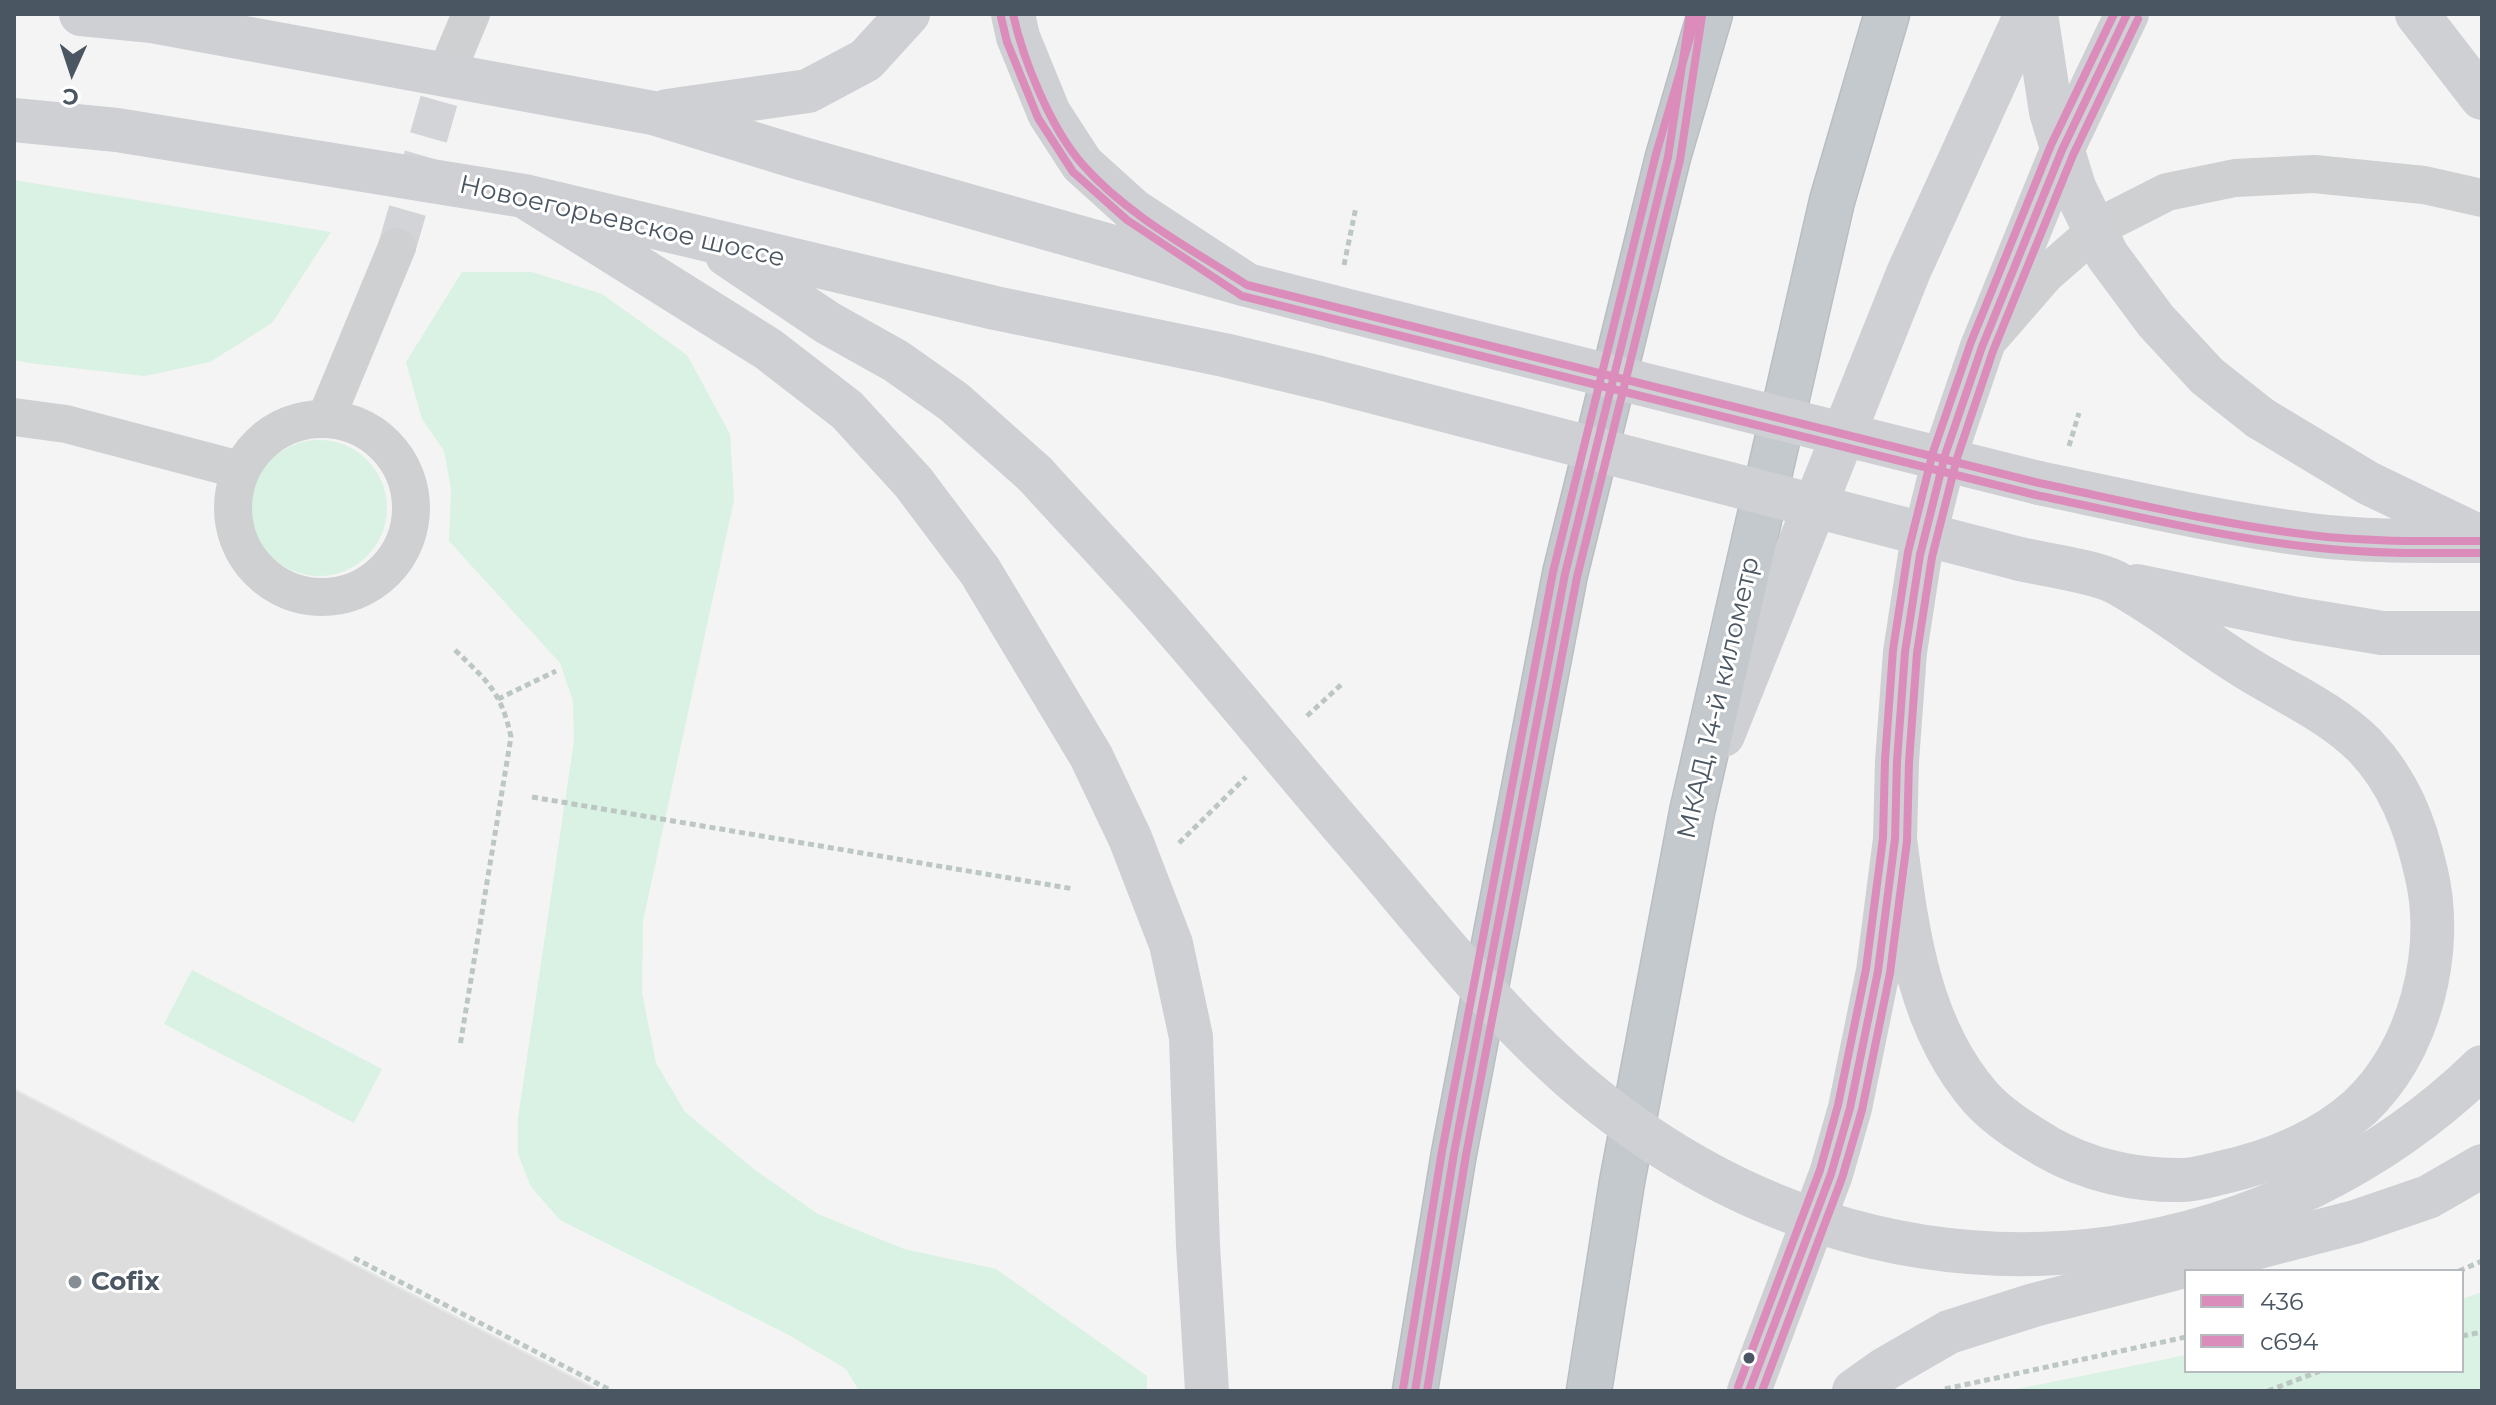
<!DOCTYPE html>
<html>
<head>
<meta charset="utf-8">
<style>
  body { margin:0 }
  #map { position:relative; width:2496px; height:1405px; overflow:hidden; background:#f4f4f4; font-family:Montserrat,sans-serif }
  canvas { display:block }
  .frame { position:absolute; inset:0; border:16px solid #4a5661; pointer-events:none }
  .legend { position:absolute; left:2184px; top:1269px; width:280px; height:104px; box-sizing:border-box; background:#fff; border:2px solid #b7bbc0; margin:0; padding:10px 14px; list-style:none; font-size:24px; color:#4a5661 }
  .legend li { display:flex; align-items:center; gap:16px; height:40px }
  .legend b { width:40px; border:2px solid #b7bbc0 }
  .north { position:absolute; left:32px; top:32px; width:80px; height:80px; -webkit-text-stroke:6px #fff; paint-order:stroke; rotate:183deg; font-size:22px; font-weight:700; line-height:32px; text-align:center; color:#4a5661 }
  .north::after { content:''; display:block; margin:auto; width:28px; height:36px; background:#4a5661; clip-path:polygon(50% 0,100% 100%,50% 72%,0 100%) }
</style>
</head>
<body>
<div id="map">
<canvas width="2496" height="1405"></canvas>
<div class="frame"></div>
<ul class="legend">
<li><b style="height:10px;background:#db8cbb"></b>436</li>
<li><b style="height:10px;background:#db8cbb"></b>с694</li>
</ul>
<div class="north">С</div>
</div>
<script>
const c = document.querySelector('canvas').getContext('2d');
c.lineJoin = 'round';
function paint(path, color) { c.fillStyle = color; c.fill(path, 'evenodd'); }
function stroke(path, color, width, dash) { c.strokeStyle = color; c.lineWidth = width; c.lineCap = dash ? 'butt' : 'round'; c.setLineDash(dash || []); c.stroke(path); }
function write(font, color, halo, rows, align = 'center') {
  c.font = font + ' Montserrat,sans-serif'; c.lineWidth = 6; c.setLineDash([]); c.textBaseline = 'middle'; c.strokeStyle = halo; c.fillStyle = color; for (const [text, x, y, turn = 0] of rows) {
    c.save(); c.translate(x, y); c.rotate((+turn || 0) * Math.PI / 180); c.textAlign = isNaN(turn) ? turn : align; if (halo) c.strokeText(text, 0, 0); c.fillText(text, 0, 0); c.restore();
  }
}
paint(new Path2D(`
  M14 180 331 232 272 323 210 362 145 376 29 363 14 360Z
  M462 272H532L602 294 687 355 730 434 734 500 643 921 642 993 656 1063 685 1112 755 1170 818 1214 904 1249 996 1269 1147 1376V1391H859L846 1369 787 1334 560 1220 531 1187 518 1154V1118L574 741 573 701 560 663 449 541 451 489 444 451 422 419 406 362Z
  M251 508a68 68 0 1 1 136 0a68 68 0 1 1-136 0Z
  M192 970 382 1069 354 1123 164 1024Z
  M2482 1292V1391H2007L2186 1355V1371H2462V1299Z`), '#d9f2e3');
const building = new Path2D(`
  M14 1089 29 1097 600 1391H14Z`);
paint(building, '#ddddde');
stroke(building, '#e5e6e7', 2);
stroke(new Path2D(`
  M397 247 448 69`), '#d2d4d7', 38, [38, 19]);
const trunk = new Path2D(`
  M1415 1391 1454 1153 1565 574 1668 157 1710 14
  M1589 1391 1622 1182 1692 812 1832 201 1887 14`);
stroke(trunk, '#b9bec3', 47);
stroke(new Path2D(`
  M1344 265 1356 207
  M2069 446 2079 413
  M455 650C487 681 501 691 511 737L460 1046
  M498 699 556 671
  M1307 716 1342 684
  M532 797 1074 889
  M1179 843 1246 777
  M354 1258 612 1391
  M2459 1271 2482 1261
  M2462 1336 2482 1332
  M1945 1389 2186 1337
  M2268 1391 2320 1371`), '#bcc7c4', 5, [6, 4]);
stroke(new Path2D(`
  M448 69 471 14
  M1992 336 2045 275 2102 225 2167 192 2235 178 2314 174 2424 185 2482 198
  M14 417 66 424 240 470
  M326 418 397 247
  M233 508a89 89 0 1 1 178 0a89 89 0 1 1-178 0Z`), '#ced0d2', 38);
stroke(new Path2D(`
  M81 14 152 21 653 113 800 158 1247 285
  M1013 14 1018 37 1049 113 1082 164 1134 211 1247 285 1333 307
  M2417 14 2482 98
  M667 111 808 91 866 60 908 14
  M14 120 117 130 524 196 995 308 1224 355 1316 377
  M524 196 768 349 847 410 913 482 980 571 1091 756 1130 838 1171 944 1191 1037 1198 1245 1207 1391
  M727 255 828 323 896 361 954 402 1035 474
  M2260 418 2368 483 2476 535
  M2039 483C2129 502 2219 523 2310 535 2367 542 2425 541 2482 541
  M2137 586 2297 619 2382 633H2482
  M1723 735 1909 271 2026 14
  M1895 839C1907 930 1918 1026 1981 1098 1999 1118 2024 1133 2047 1147 2087 1170 2136 1181 2183 1180 2195 1180 2208 1176 2220 1173 2270 1162 2321 1142 2360 1107 2420 1050 2445 951 2426 872 2415 824 2399 782 2365 746 2333 714 2291 695 2253 672 2206 644 2163 608 2115 582 2093 571 2046 565 2020 559
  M1749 1391 1831 1174 1850 1108 1878 971 1895 839 1897 761 1905 652 1920 555 1945 455 1982 347 2062 150 2127 14
  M1854 1391 1885 1369 1949 1332 2034 1305 2355 1222 2428 1197 2482 1166`), '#ced0d4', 44);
stroke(trunk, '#c4c9cd', 44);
stroke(new Path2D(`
  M2036 14 2051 112 2074 187 2107 255 2156 321 2207 376 2260 418
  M1333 307 2039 483
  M1316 377 2020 559
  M1035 474C1080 524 1127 572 1170 622 1232 693 1291 766 1353 838 1424 920 1491 1008 1573 1080 1725 1211 1911 1275 2112 1248 2251 1228 2381 1165 2482 1067`), '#ced0d4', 44);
stroke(new Path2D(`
  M1013 14C1023 60 1051 129 1083 165 1127 215 1191 249 1247 285L2039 483C2129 502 2219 524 2310 535 2367 542 2425 541 2482 541
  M1415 1391 1454 1153 1565 574 1668 157 1690 14
  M1749 1391 1831 1174 1850 1108 1878 971 1895 839 1897 761 1905 652 1920 555 1945 455 1982 347 2062 150 2127 14`), '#db8cbb', 8);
stroke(new Path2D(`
  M1001 17 1007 42 1038 118 1073 172 1127 220 1242 296 2036 495C2133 515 2231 540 2330 549 2380 554 2431 553 2482 553
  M1427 1391 1466 1155 1577 577 1680 160 1702 16
  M1762 1391 1842 1178 1862 1110 1890 973 1907 841 1909 762 1917 653 1932 557 1957 458 1993 351 2073 155 2138 19`), '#db8cbb', 8);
stroke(new Path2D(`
  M1738 1387 1820 1170 1838 1105 1866 969 1883 838 1885 760 1893 650 1908 552 1933 452 1971 342 2051 145 2114 14
  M1403 1389 1442 1151 1553 572 1656 154 1697 14`), '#db8cbb', 8);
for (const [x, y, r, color] of [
  [75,1282,8,"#868d94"],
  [1749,1358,7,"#4a5661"]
]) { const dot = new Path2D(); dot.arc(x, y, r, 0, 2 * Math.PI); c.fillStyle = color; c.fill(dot); stroke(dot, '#fff', 3); }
write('26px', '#4a5661', '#fff', [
  ["Новоегорьевское шоссе",622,222,13],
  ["МКАД, 14-й километр",1719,698,-77]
]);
write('bold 26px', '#4a5661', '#fff', [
  ["Cofix",91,1282]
], 'left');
</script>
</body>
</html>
